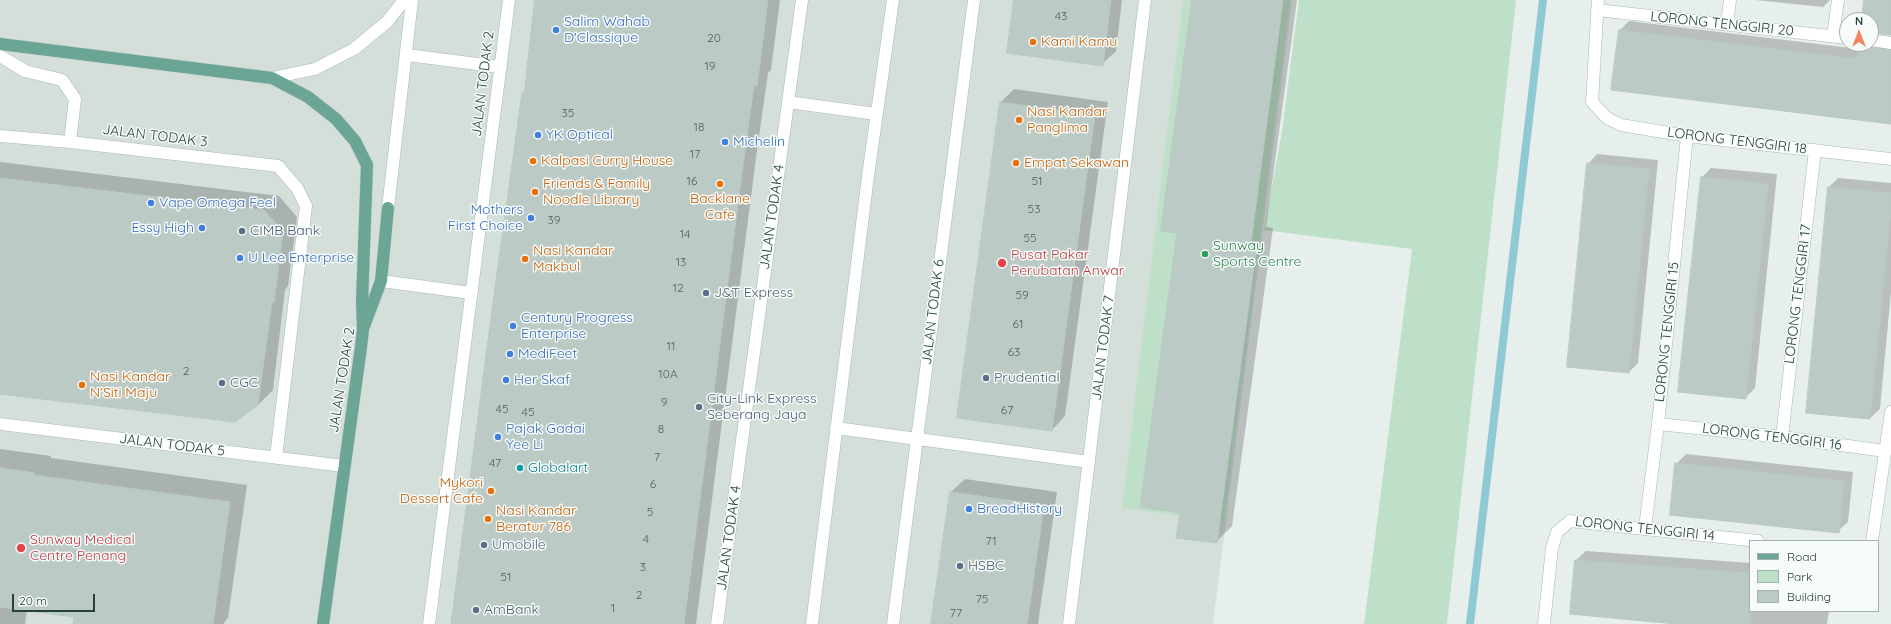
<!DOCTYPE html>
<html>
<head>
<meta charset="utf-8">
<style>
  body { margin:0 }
  #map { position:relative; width:1891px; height:624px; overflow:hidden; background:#e6efeb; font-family:Quicksand,sans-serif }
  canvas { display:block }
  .legend { position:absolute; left:1749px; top:540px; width:130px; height:72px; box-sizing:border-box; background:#f7fbf9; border:1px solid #a3b1ad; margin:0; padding:5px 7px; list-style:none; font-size:12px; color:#24423a }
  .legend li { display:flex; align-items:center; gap:8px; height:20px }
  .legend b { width:20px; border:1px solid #a3b1ad }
  .north { position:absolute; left:1839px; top:12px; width:40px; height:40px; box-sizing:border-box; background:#f7fbf9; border:1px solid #a3b1ad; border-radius:50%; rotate:0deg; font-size:11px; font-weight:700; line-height:16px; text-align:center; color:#24423a }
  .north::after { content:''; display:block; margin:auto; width:14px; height:18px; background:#f4845f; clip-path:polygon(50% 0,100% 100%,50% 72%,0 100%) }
  .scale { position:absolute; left:12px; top:594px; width:83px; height:18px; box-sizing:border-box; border:2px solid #24423a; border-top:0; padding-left:5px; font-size:12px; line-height:14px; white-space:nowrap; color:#24423a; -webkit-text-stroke:3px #f7fbf9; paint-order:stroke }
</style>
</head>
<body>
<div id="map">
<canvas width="1891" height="624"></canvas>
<ul class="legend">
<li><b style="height:5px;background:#6aa596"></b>Road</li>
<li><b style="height:11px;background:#bfe0c8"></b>Park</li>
<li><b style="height:11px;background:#bbcac4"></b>Building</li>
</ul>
<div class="north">N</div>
<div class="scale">20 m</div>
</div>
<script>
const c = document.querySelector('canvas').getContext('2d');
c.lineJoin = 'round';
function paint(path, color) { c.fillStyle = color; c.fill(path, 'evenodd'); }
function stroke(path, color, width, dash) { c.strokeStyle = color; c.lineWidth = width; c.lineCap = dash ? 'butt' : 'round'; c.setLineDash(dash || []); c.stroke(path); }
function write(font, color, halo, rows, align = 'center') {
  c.font = font + ' Quicksand,sans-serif'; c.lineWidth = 3; c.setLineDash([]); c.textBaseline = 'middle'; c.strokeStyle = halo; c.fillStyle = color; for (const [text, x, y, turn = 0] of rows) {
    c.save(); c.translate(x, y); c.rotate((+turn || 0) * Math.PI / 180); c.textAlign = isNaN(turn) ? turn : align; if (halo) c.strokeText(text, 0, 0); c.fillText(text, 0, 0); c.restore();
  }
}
paint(new Path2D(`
  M0 0H1292L1213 624H0Z`), '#d4dfda');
paint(new Path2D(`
  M1183 0H1290L1224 522 1122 508Z
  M1299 0H1516L1447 624H1364L1412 249 1264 230 1282 131Z`), '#bfe0c8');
paint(new Path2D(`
  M537 0H780L771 70 768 73 756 158 696 624H452Z
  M1015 0H1122L1116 51 1102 64Z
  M1193 0H1297L1266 227 1273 228 1232 526 1216 542 1181 512 1178 232Z
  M1755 0H1830L1823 7Z
  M1865 0H1891V35L1872 32 1880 38 1891 40V123L1612 89 1620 30 1629 21 1859 49 1860 44H1871V20H1863Z
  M1014 89 1108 102 1065 416 1052 430 1000 103Z
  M1597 154 1658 160 1638 363 1629 372 1588 164Z
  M0 162 279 196 297 217 288 286 285 290 273 390 258 405 0 393Z
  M1711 168 1777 174 1755 388 1745 398 1679 391 1702 177Z
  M1838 178 1891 183V292L1880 409 1870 418 1829 187Z
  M0 449 51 456V458L247 485 228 618 223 624H74L75 616 27 610 25 624H0Z
  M1686 454 1853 472 1848 522 1838 531 1676 464Z
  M965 479 1057 492 1038 624H932L951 492Z
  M1586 551 1750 563V611H1829L1827 624H1687L1576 560Z`), '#0003');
stroke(new Path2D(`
  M1470 624 1543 0`), '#8ec9d4', 8);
const building = new Path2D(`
  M535 0H768L757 86 754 85 742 173 684 624H451L492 310 522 93H524Z
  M1014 0H1111L1103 66 1007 53Z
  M1192 0H1283L1251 243 1257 244 1217 543 1176 538 1180 513 1140 507 1177 233 1161 231Z
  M1864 0H1891V35L1871 33V20H1862Z
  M1619 30 1857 59 1859 44 1891 50V124L1611 90Z
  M1000 102 1095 115 1052 431 957 418Z
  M1587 163 1649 169 1629 373 1567 367Z
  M1701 177 1768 184 1746 399 1678 392Z
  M0 178 264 210 283 232 274 302H272L258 405 235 422 0 394Z
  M1828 187 1891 193V209L1870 419 1806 413Z
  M1675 463 1844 481 1839 533 1670 515Z
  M0 468 35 473 34 475 230 502 213 624H73L74 617 0 607Z
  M950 492 1044 505 1027 624H931Z
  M1575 560 1750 573V624H1676L1570 614Z`);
paint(building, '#bbcac4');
stroke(building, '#b8c9c2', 1);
const minor = new Path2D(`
  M1598 0 1592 102 1607 118 1621 125 1687 136 1891 159
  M1597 10 1847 38
  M1727 24 1730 0
  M1833 36 1838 0
  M1871 40 1891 43
  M407 55 501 67
  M0 56 25 71 62 80 75 99 70 142
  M272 78 315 69 354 49 387 22 404 0
  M788 102 876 114
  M0 136 70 142 278 166 297 188 306 206 276 457
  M388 208 412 0
  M381 281 471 293
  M0 424 344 466
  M1658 424 1782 437 1885 451
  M836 428 1089 462
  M1782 437 1815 150
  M1645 528 1658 424 1687 136
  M1872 541 1891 412
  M429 624 509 0
  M717 624 802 0
  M812 624 868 176 893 0
  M893 624 974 0
  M1069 624 1145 0
  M1544 624 1552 548 1557 532 1570 521 1758 541`);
const major = new Path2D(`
  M0 44 272 78 308 97 336 119 355 141 367 165 362 302 363 329
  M323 624 361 347 363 329 381 281 388 208`);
stroke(minor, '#a8b8b2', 13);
stroke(major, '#c2cac8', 13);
stroke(minor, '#fff', 12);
stroke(major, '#6aa596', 12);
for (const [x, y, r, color] of [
  [556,30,4,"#3f7fe0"],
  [1033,42,4,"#e8710a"],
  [1019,120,4,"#e8710a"],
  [538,135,4,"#3f7fe0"],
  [725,142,4,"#3f7fe0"],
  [533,161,4,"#e8710a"],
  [1016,163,4,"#e8710a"],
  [720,184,4,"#e8710a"],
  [535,192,4,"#e8710a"],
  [151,203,4,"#3f7fe0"],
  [531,218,4,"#3f7fe0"],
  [202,228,4,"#3f7fe0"],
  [242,231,4,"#5c6f8a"],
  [1205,254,4,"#2e9e5b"],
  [240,258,4,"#3f7fe0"],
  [525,259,4,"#e8710a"],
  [1002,263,5,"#e0444e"],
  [706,293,4,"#5c6f8a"],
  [513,326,4,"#3f7fe0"],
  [510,354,4,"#3f7fe0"],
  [986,378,4,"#5c6f8a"],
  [506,380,4,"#3f7fe0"],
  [222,383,4,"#5c6f8a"],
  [82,385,4,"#e8710a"],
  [699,407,4,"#5c6f8a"],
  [498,437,4,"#3f7fe0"],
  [520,468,4,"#0f9aa8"],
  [491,491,4,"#e8710a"],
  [969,509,4,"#3f7fe0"],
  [488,519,4,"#e8710a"],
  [484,545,4,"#5c6f8a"],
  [21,548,5,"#e0444e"],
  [960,566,4,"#5c6f8a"],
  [476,610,4,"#5c6f8a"]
]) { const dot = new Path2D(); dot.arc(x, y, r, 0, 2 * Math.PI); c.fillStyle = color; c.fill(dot); stroke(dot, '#f7fbf9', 1.5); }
write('12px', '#4a645c', null, [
  ["43",1061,16],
  ["20",714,38],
  ["19",710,66],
  ["35",568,113],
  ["18",699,127],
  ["17",695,154],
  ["16",692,181],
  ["51",1037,181],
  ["53",1034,209],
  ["39",554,220],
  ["14",685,234],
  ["55",1030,238],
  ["13",681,262],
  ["12",678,288],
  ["59",1022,295],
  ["61",1018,324],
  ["11",671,346],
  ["63",1014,352],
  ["2",186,371],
  ["10A",668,374],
  ["9",664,402],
  ["45",502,409],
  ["67",1007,410],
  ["45",528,412],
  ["8",661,429],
  ["7",657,457],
  ["47",495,463],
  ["6",653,484],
  ["5",650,512],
  ["4",646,539],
  ["71",991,541],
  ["3",643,567],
  ["51",506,577],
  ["2",639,595],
  ["75",982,599],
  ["1",613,608],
  ["77",956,613]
]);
write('14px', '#366cbe', '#f7fbf9', [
  ["Salim Wahab",564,22],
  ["D'Classique",564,38],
  ["YK Optical",546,135],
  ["Michelin",733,142],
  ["Vape Omega Feel",159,203],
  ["Mothers",523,210,"right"],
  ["First Choice",523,226,"right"],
  ["Essy High",194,228,"right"],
  ["U Lee Enterprise",248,258],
  ["Century Progress",521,318],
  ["Enterprise",521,334],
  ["MediFeet",518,354],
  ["Her Skaf",514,380],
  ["Pajak Gadai",506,429],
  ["Yee Li",506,445],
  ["BreadHistory",977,509]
], 'left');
write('14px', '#24423a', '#f7fbf9', [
  ["LORONG TENGGIRI 20",1722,24,6],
  ["JALAN TODAK 2",483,84,-83],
  ["JALAN TODAK 3",155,136,7],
  ["LORONG TENGGIRI 18",1737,141,7],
  ["JALAN TODAK 4",772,217,-82],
  ["LORONG TENGGIRI 17",1798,294,-83],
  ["JALAN TODAK 6",933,312,-83],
  ["LORONG TENGGIRI 15",1667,332,-84],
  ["JALAN TODAK 7",1103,348,-83],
  ["JALAN TODAK 2",342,380,-81],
  ["LORONG TENGGIRI 16",1772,437,7],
  ["JALAN TODAK 5",172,445,7],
  ["LORONG TENGGIRI 14",1645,529,6],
  ["JALAN TODAK 4",729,538,-82]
]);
write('14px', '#c56008', '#f7fbf9', [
  ["Kami Kamu",1041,42],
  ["Nasi Kandar",1027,112],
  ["Panglima",1027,128],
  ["Kalpasi Curry House",541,161],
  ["Empat Sekawan",1024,163],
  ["Friends & Family",543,184],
  ["Noodle Library",543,200],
  ["Backlane",720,199,"center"],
  ["Cafe",720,215,"center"],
  ["Nasi Kandar",533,251],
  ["Makbul",533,267],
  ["Nasi Kandar",90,377],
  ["N’Siti Maju",90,393],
  ["Mykori",483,483,"right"],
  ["Dessert Cafe",483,499,"right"],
  ["Nasi Kandar",496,511],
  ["Beratur 786",496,527]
], 'left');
write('14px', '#4e5e75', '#f7fbf9', [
  ["CIMB Bank",250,231],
  ["J&T Express",714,293],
  ["Prudential",994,378],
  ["CGC",230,383],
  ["City-Link Express",707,399],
  ["Seberang Jaya",707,415],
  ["Umobile",492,545],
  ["HSBC",968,566],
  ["AmBank",484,610]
], 'left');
write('14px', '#27864d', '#f7fbf9', [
  ["Sunway",1213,246],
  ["Sports Centre",1213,262]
], 'left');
write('14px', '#be3a42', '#f7fbf9', [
  ["Pusat Pakar",1011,255],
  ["Perubatan Anwar",1011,271],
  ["Sunway Medical",30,540],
  ["Centre Penang",30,556]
], 'left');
write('14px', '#0d838f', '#f7fbf9', [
  ["Globalart",528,468]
], 'left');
</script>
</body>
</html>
